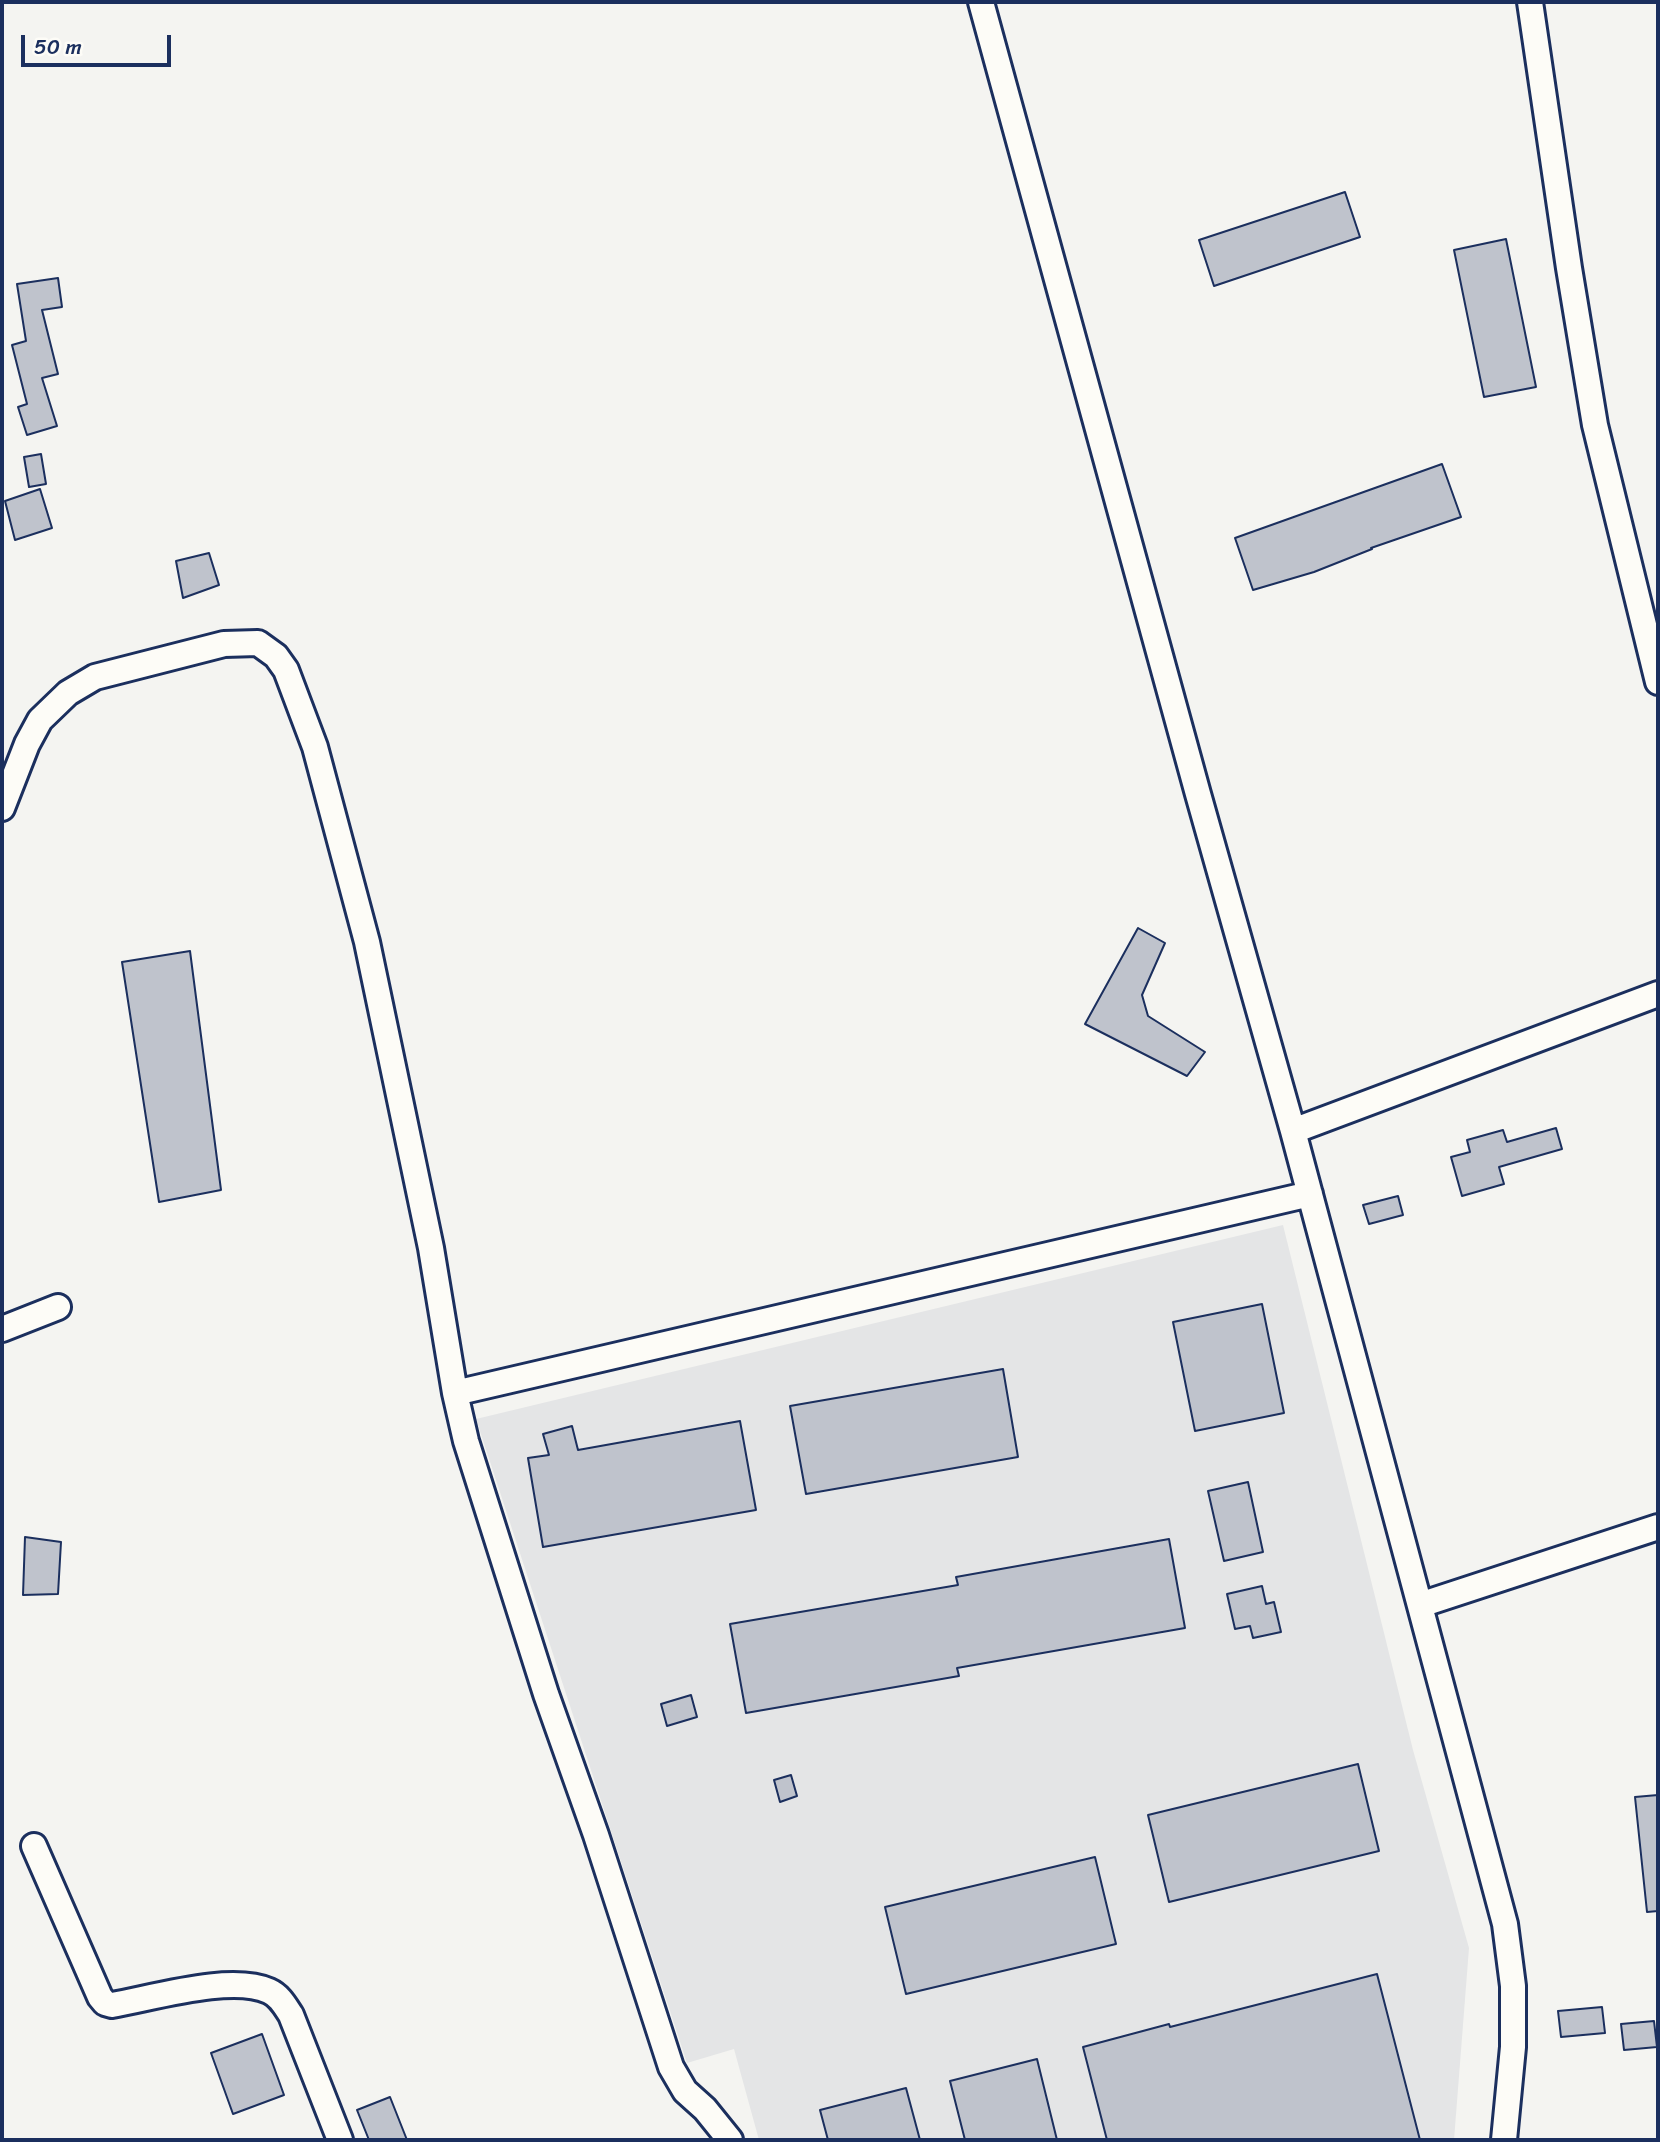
<!DOCTYPE html>
<html>
<head>
<meta charset="utf-8">
<style>
  body { margin:0 }
  #map { position:relative; width:1660px; height:2142px; overflow:hidden; background:#f4f4f1; font-family:Sriracha,sans-serif }
  canvas { display:block }
  .frame { position:absolute; inset:0; border:4px solid #1b2f5e; pointer-events:none }
  .scale { position:absolute; left:21px; top:35px; width:150px; height:32px; box-sizing:border-box; border:4px solid #1b2f5e; border-top:0; padding-left:9px; font-size:21px; line-height:24px; white-space:nowrap; color:#1b2f5e; -webkit-text-stroke:5px #fdfcf7; paint-order:stroke }
</style>
</head>
<body>
<div id="map">
<canvas width="1660" height="2142"></canvas>
<div class="frame"></div>
<div class="scale">50 m</div>
</div>
<script>
const c = document.querySelector('canvas').getContext('2d');
c.lineJoin = 'round';
function paint(path, color) { c.fillStyle = color; c.fill(path, 'evenodd'); }
function stroke(path, color, width, dash) { c.strokeStyle = color; c.lineWidth = width; c.lineCap = dash ? 'butt' : 'round'; c.setLineDash(dash || []); c.stroke(path); }
paint(new Path2D(`
  M1283 1225 1413 1750 1469 1948 1454 2140H759L734 2049 687 2063 476 1419Z`), '#e4e5e6');
const building = new Path2D(`
  M1345 192 1360 237 1214 286 1199 240Z
  M1506 239 1536 387 1484 397 1454 250Z
  M58 278 62 307 42 310 58 374 42 378 57 426 27 435 18 407 27 404 12 345 26 341 17 284Z
  M41 454 46 484 29 487 24 457Z
  M1442 464 1461 517 1371 548 1372 549 1314 572 1253 590 1235 538Z
  M40 489 52 528 15 540 5 501Z
  M209 553 219 585 183 598 176 561Z
  M1138 928 1165 943 1142 995 1148 1016 1205 1052 1187 1076 1085 1024Z
  M190 951 221 1190 159 1202 122 962Z
  M1556 1128 1562 1149 1499 1167 1504 1184 1462 1196 1451 1157 1470 1152 1467 1140 1503 1130 1507 1142Z
  M1398 1196 1403 1215 1369 1224 1363 1205Z
  M1262 1304 1284 1413 1195 1431 1173 1322Z
  M1003 1369 1018 1457 806 1494 790 1406Z
  M740 1421 756 1510 543 1547 528 1458 549 1455 543 1434 572 1426 578 1450Z
  M1248 1482 1263 1552 1224 1561 1208 1491Z
  M25 1537 61 1542 58 1594 23 1595Z
  M1169 1539 1185 1628 957 1668 959 1676 746 1713 730 1624 958 1585 956 1577Z
  M1262 1586 1266 1604 1274 1602 1281 1632 1253 1638 1250 1626 1235 1629 1227 1594Z
  M691 1695 697 1717 667 1726 661 1704Z
  M1358 1764 1379 1851 1169 1902 1148 1815Z
  M791 1775 797 1796 780 1802 774 1780Z
  M1658 1795V1911L1647 1912 1635 1797Z
  M1095 1857 1116 1944 906 1994 885 1907Z
  M1377 1974 1420 2140H1107L1083 2047 1169 2024 1170 2027Z
  M1602 2007 1605 2033 1561 2037 1558 2011Z
  M1654 2021 1657 2047 1624 2050 1621 2024Z
  M262 2034 284 2095 233 2114 211 2053Z
  M1037 2059 1057 2140H965L950 2081Z
  M906 2088 920 2140H828L820 2110Z
  M390 2097 407 2140H369L357 2110Z`);
paint(building, '#bfc3cc');
stroke(building, '#1b2f5e', 2);
const minor = new Path2D(`
  M981 2 1198 794 1293 1131 1505 1924 1513 1986V2047L1504 2140
  M1530 2 1569 268 1595 425 1658 682
  M2 808 27 744 40 720 68 693 95 677 224 644 258 643 276 656 286 670 315 747 367 942 431 1248 455 1393 466 1441 546 1694 596 1835 671 2067 685 2091 705 2109 730 2140
  M1293 1131 1658 994
  M2 1329 58 1307
  M455 1393 1310 1194
  M1420 1605 1658 1527
  M34 1846 100 1997 105 2003 112 2005C153 1998 231 1974 269 1991 280 1996 285 2006 291 2015L340 2140`);
stroke(minor, '#1b2f5e', 30);
stroke(minor, '#fdfcf7', 24);
</script>
</body>
</html>
